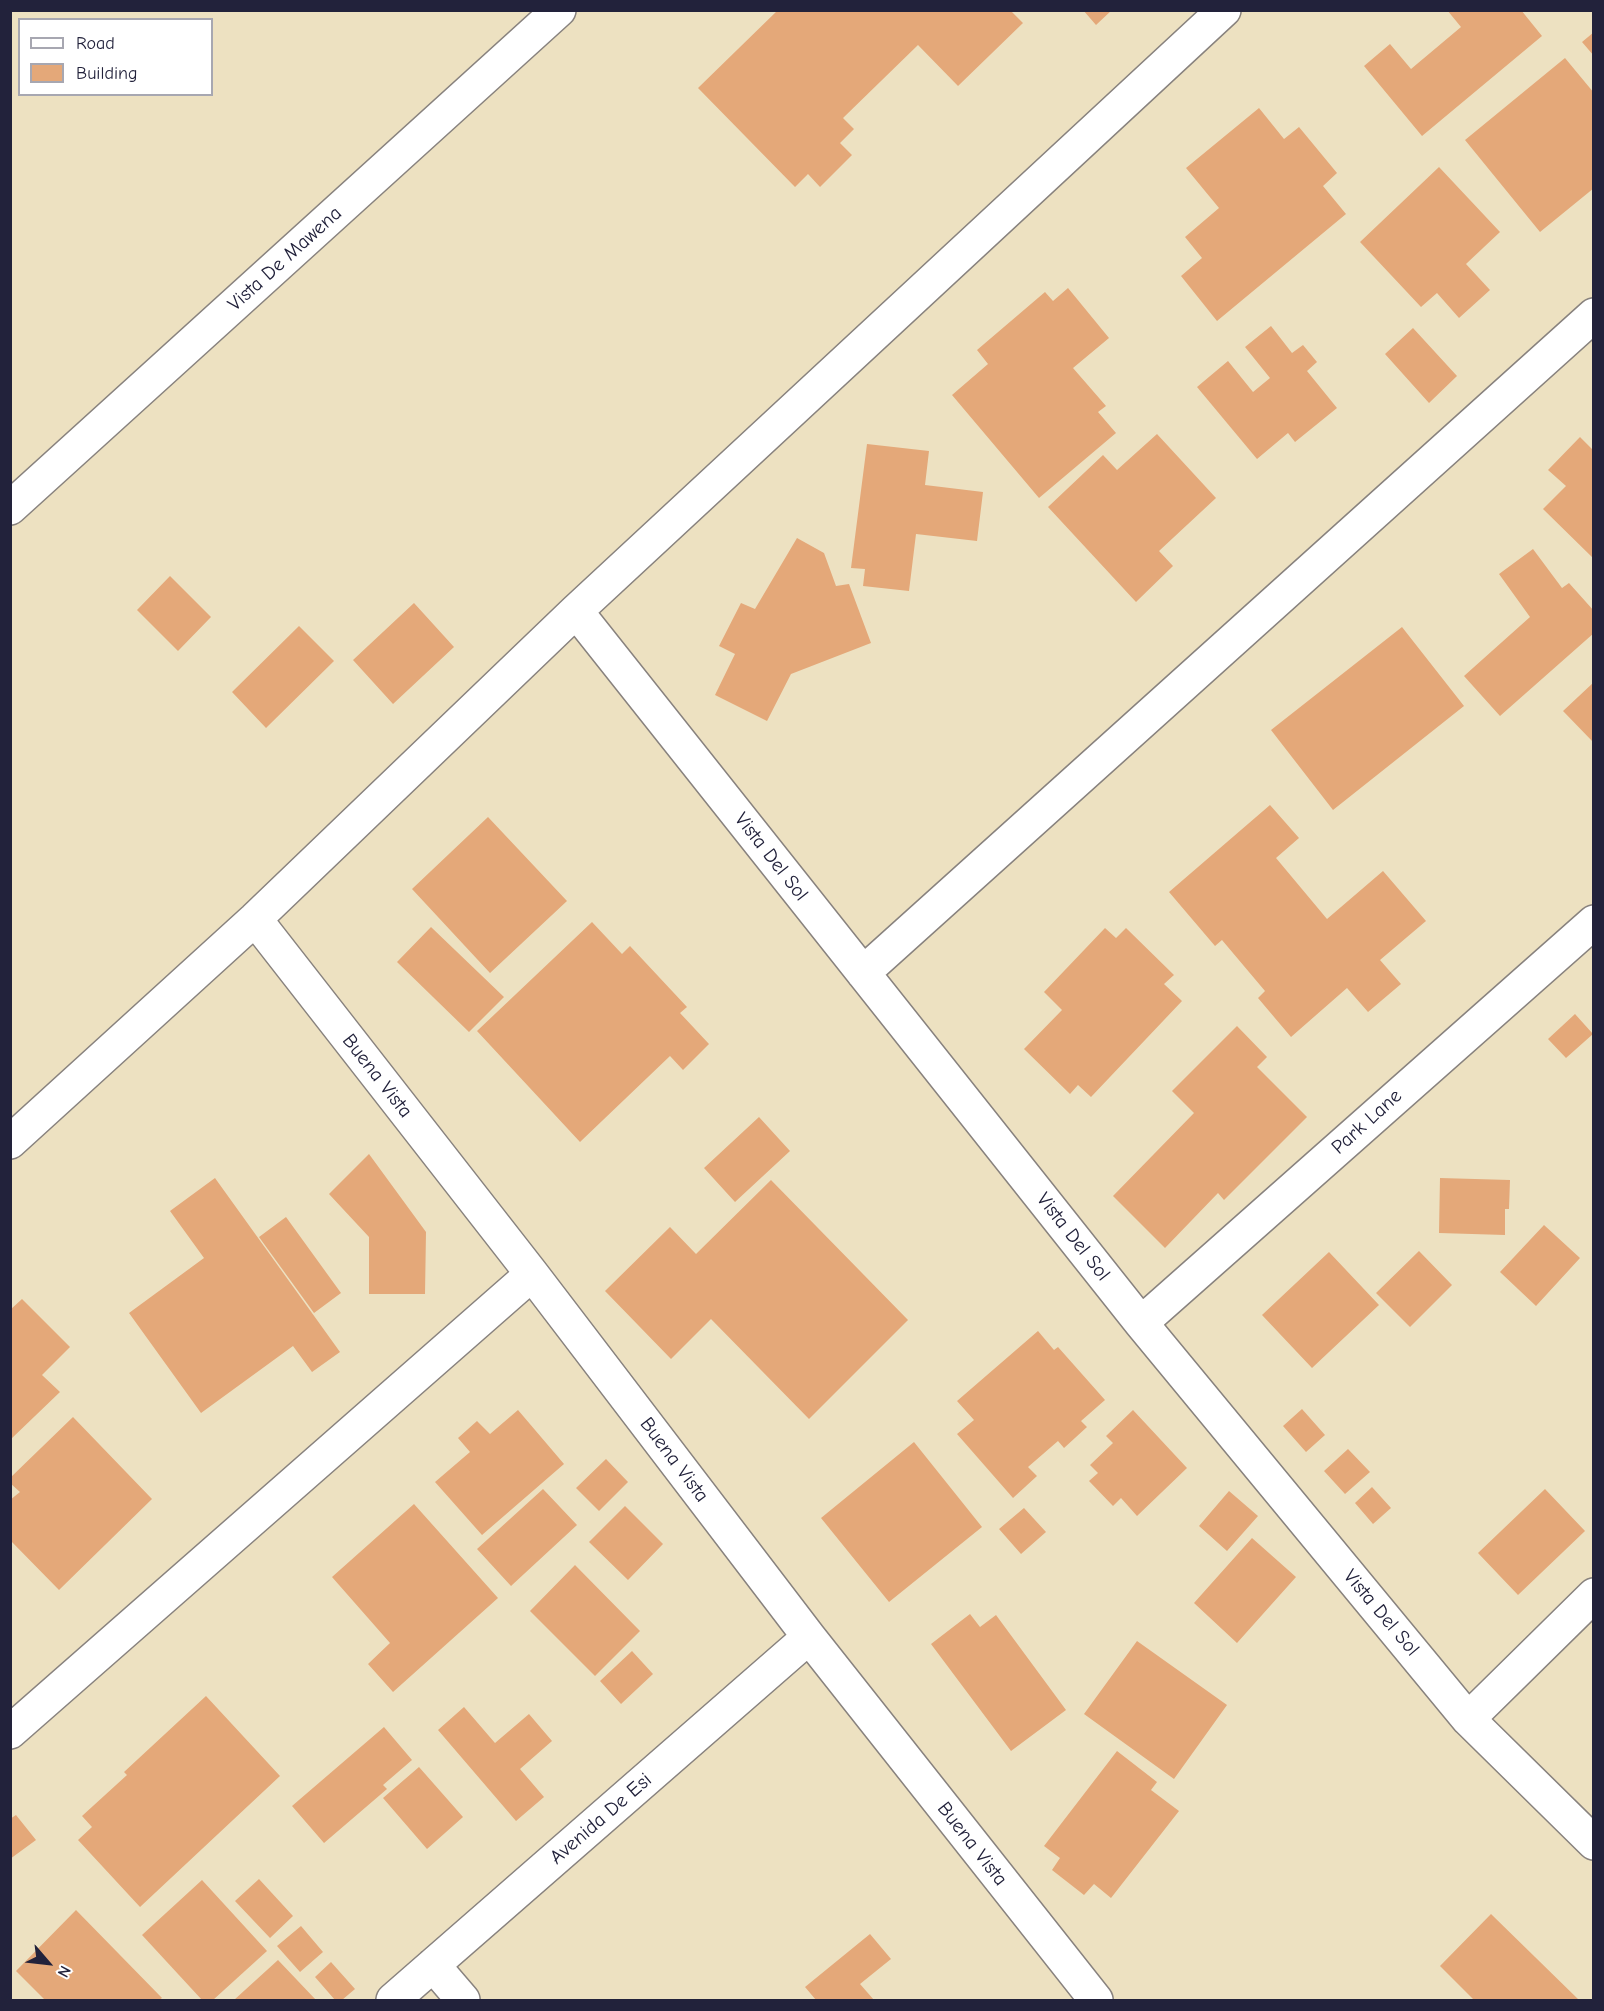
<!DOCTYPE html>
<html>
<head>
<meta charset="utf-8">
<style>
  body { margin:0 }
  #map { position:relative; width:1604px; height:2011px; overflow:hidden; background:#ede1c1; font-family:"Comic Neue",sans-serif }
  canvas { display:block }
  .frame { position:absolute; inset:0; border:12px solid #22223b; pointer-events:none }
  .legend { position:absolute; left:18px; top:18px; width:195px; height:78px; box-sizing:border-box; background:#fff; border:2px solid #a7a7b1; margin:0; padding:8px 10px; list-style:none; font-size:18px; color:#22223b }
  .legend li { display:flex; align-items:center; gap:12px; height:30px }
  .legend b { width:30px; border:2px solid #a7a7b1 }
  .north { position:absolute; left:18px; top:1933px; width:60px; height:60px; -webkit-text-stroke:4px #fff; paint-order:stroke; rotate:118deg; font-size:16px; font-weight:700; line-height:24px; text-align:center; color:#22223b }
  .north::after { content:''; display:block; margin:auto; width:21px; height:27px; background:#22223b; clip-path:polygon(50% 0,100% 100%,50% 72%,0 100%) }
</style>
</head>
<body>
<div id="map">
<canvas width="1604" height="2011"></canvas>
<div class="frame"></div>
<ul class="legend">
<li><b style="height:8px;background:#fff"></b>Road</li>
<li><b style="height:16px;background:#e4a879"></b>Building</li>
</ul>
<div class="north">N</div>
</div>
<script>
const c = document.querySelector('canvas').getContext('2d');
c.lineJoin = 'round';
function paint(path, color) { c.fillStyle = color; c.fill(path, 'evenodd'); }
function stroke(path, color, width, dash) { c.strokeStyle = color; c.lineWidth = width; c.lineCap = dash ? 'butt' : 'round'; c.setLineDash(dash || []); c.stroke(path); }
function write(font, color, halo, rows, align = 'center') {
  c.font = font + ' "Comic Neue",sans-serif'; c.lineWidth = 6; c.setLineDash([]); c.textBaseline = 'middle'; c.strokeStyle = halo; c.fillStyle = color; for (const [text, x, y, turn = 0] of rows) {
    c.save(); c.translate(x, y); c.rotate((+turn || 0) * Math.PI / 180); c.textAlign = isNaN(turn) ? turn : align; if (halo) c.strokeText(text, 0, 0); c.fillText(text, 0, 0); c.restore();
  }
}
paint(new Path2D(`
  M778 10H1010L1023 23 958 86 918 45 843 118 854 129 840 143 852 155 820 187 808 174 795 187 698 88Z
  M1083 10H1112L1096 25Z
  M1447 10H1521L1542 36 1422 136 1364 66 1390 44 1411 69 1461 27Z
  M1594 32V56L1582 42Z
  M1565 58 1594 93V188L1540 232 1465 140Z
  M1259 108 1284 139 1299 127 1337 173 1323 186 1346 214 1217 321 1181 276 1202 258 1185 237 1219 208 1186 168Z
  M1439 167 1500 232 1466 264 1490 290 1459 318 1437 293 1421 307 1360 242Z
  M1068 288 1109 338 1073 368 1106 406 1098 412 1116 433 1039 498 952 395 988 364 977 350 1045 292 1053 301Z
  M1271 326 1292 353 1303 345 1317 362 1307 371 1337 408 1295 442 1288 433 1257 459 1197 387 1228 361 1253 392 1270 378 1245 347Z
  M1413 328 1457 376 1429 403 1385 354Z
  M1157 434 1216 498 1159 551 1173 566 1136 602 1048 507 1103 455 1117 470Z
  M1580 437 1594 451V559L1543 509 1566 486 1548 470Z
  M867 444 929 451 925 485 983 492 977 541 916 534 909 591 863 586 865 569 851 568Z
  M797 538 824 553 836 586 849 584 871 643 791 674 767 721 715 695 735 654 719 646 741 603 755 609Z
  M1533 549 1562 588 1569 583 1594 611V633L1500 716 1464 676 1530 617 1499 574Z
  M170 576 211 617 178 651 137 610Z
  M414 603 454 647 393 704 353 660Z
  M299 626 334 661 266 728 232 692Z
  M1402 627 1464 706 1333 810 1271 730Z
  M1594 682V743L1563 711Z
  M1270 805 1299 838 1276 858 1327 919 1383 871 1426 921 1380 960 1401 984 1368 1012 1347 988 1291 1037 1258 998 1265 991 1222 940 1215 946 1169 892Z
  M488 817 567 901 490 973 412 889Z
  M592 922 622 954 630 946 687 1007 680 1013 709 1044 683 1070 670 1056 580 1142 477 1031Z
  M431 927 504 997 469 1032 397 962Z
  M1105 928 1116 938 1126 928 1174 975 1164 984 1182 1001 1091 1097 1078 1085 1070 1094 1024 1049 1062 1010 1044 992Z
  M1575 1014 1593 1034 1566 1058 1548 1039Z
  M1237 1026 1267 1057 1257 1067 1307 1117 1224 1200 1218 1193 1165 1248 1113 1196 1194 1113 1172 1091Z
  M759 1117 790 1151 735 1202 704 1168Z
  M369 1154 426 1232 425 1294H369V1237L329 1194Z
  M215 1178 340 1352 312 1372 293 1346 201 1413 129 1313 204 1258 170 1211Z
  M1440 1178 1510 1180 1509 1209H1505V1235L1439 1233Z
  M771 1180 908 1320 809 1419 711 1319 671 1359 605 1291 670 1227 696 1254Z
  M286 1217 341 1293 314 1313 259 1237Z
  M1544 1225 1580 1258 1536 1306 1500 1272Z
  M1419 1251 1452 1285 1410 1327 1376 1293Z
  M1329 1252 1379 1305 1312 1368 1262 1315Z
  M22 1299 70 1347 42 1375 60 1392 10 1440V1310Z
  M1038 1331 1054 1350 1058 1347 1105 1400 1081 1421 1087 1427 1064 1448 1058 1441 1028 1467 1037 1476 1013 1498 957 1434 974 1420 957 1401Z
  M1302 1409 1325 1435 1306 1452 1283 1426Z
  M518 1410 564 1464 482 1535 435 1482 470 1452 458 1438 477 1421 490 1434Z
  M1133 1410 1187 1468 1137 1516 1121 1498 1113 1506 1089 1481 1098 1473 1090 1465 1113 1443 1106 1436Z
  M73 1417 152 1499 59 1590 10 1540V1500L20 1492 10 1483V1478Z
  M914 1442 982 1527 889 1602 821 1518Z
  M1348 1449 1370 1472 1345 1494 1324 1471Z
  M606 1459 628 1482 599 1511 576 1488Z
  M1372 1487 1391 1508 1373 1524 1355 1503Z
  M543 1489 577 1525 511 1586 477 1549Z
  M1545 1489 1585 1531 1518 1595 1478 1553Z
  M1229 1491 1258 1516 1227 1551 1199 1526Z
  M414 1504 498 1598 393 1692 368 1664 390 1643 332 1577Z
  M625 1506 663 1544 628 1580 589 1542Z
  M1024 1508 1046 1532 1021 1554 999 1529Z
  M1252 1538 1296 1577 1237 1643 1194 1603Z
  M575 1565 640 1631 595 1676 530 1611Z
  M970 1614 980 1627 996 1615 1066 1710 1011 1751 931 1644Z
  M1137 1641 1227 1705 1174 1779 1084 1714Z
  M632 1651 653 1674 621 1704 600 1681Z
  M206 1696 280 1776 140 1907 78 1840 92 1827 82 1816 127 1775 124 1772Z
  M464 1707 495 1743 529 1714 552 1741 520 1769 544 1797 516 1821 438 1730Z
  M384 1727 412 1760 383 1785 387 1789 324 1843 292 1806Z
  M1117 1751 1157 1782 1151 1790 1179 1811 1111 1898 1094 1884 1084 1895 1052 1870 1060 1858 1044 1846Z
  M419 1767 463 1817 427 1849 383 1798Z
  M16 1815 36 1840 10 1859V1819Z
  M259 1879 293 1916 270 1938 235 1901Z
  M202 1880 267 1951 213 2000H202L142 1935Z
  M76 1910 162 1998 159 2000H45L16 1971Z
  M1491 1914 1579 2000H1474L1440 1966Z
  M301 1926 323 1952 300 1972 277 1946Z
  M870 1934 891 1959 860 1984 874 2000H816L805 1987Z
  M278 1960 316 2000H234Z
  M331 1962 355 1989 342 2000H335L315 1977Z`), '#e4a879');
const street = new Path2D(`
  M10 508 559 10
  M576 611 1141 1323 1468 1719 1594 1843
  M255 919 532 1274 809 1637 1096 2000
  M863 973 1594 315
  M10 1142 255 919 576 611 1224 10
  M1141 1323 1594 922
  M1468 1719 1594 1595
  M10 1732 532 1274
  M433 1965 463 2000
  M393 2000 809 1637`);
stroke(street, '#88827e', 36);
stroke(street, '#fff', 33);
write('20px', '#22223b', '#fff', [
  ["Vista De Mawena",285,259,-42],
  ["Vista Del Sol",771,857,52],
  ["Buena Vista",377,1076,52],
  ["Park Lane",1367,1122,-42],
  ["Vista Del Sol",1073,1237,52],
  ["Buena Vista",674,1460,53],
  ["Vista Del Sol",1381,1613,50],
  ["Avenida De Esi",601,1819,-41],
  ["Buena Vista",972,1844,52]
]);
</script>
</body>
</html>
